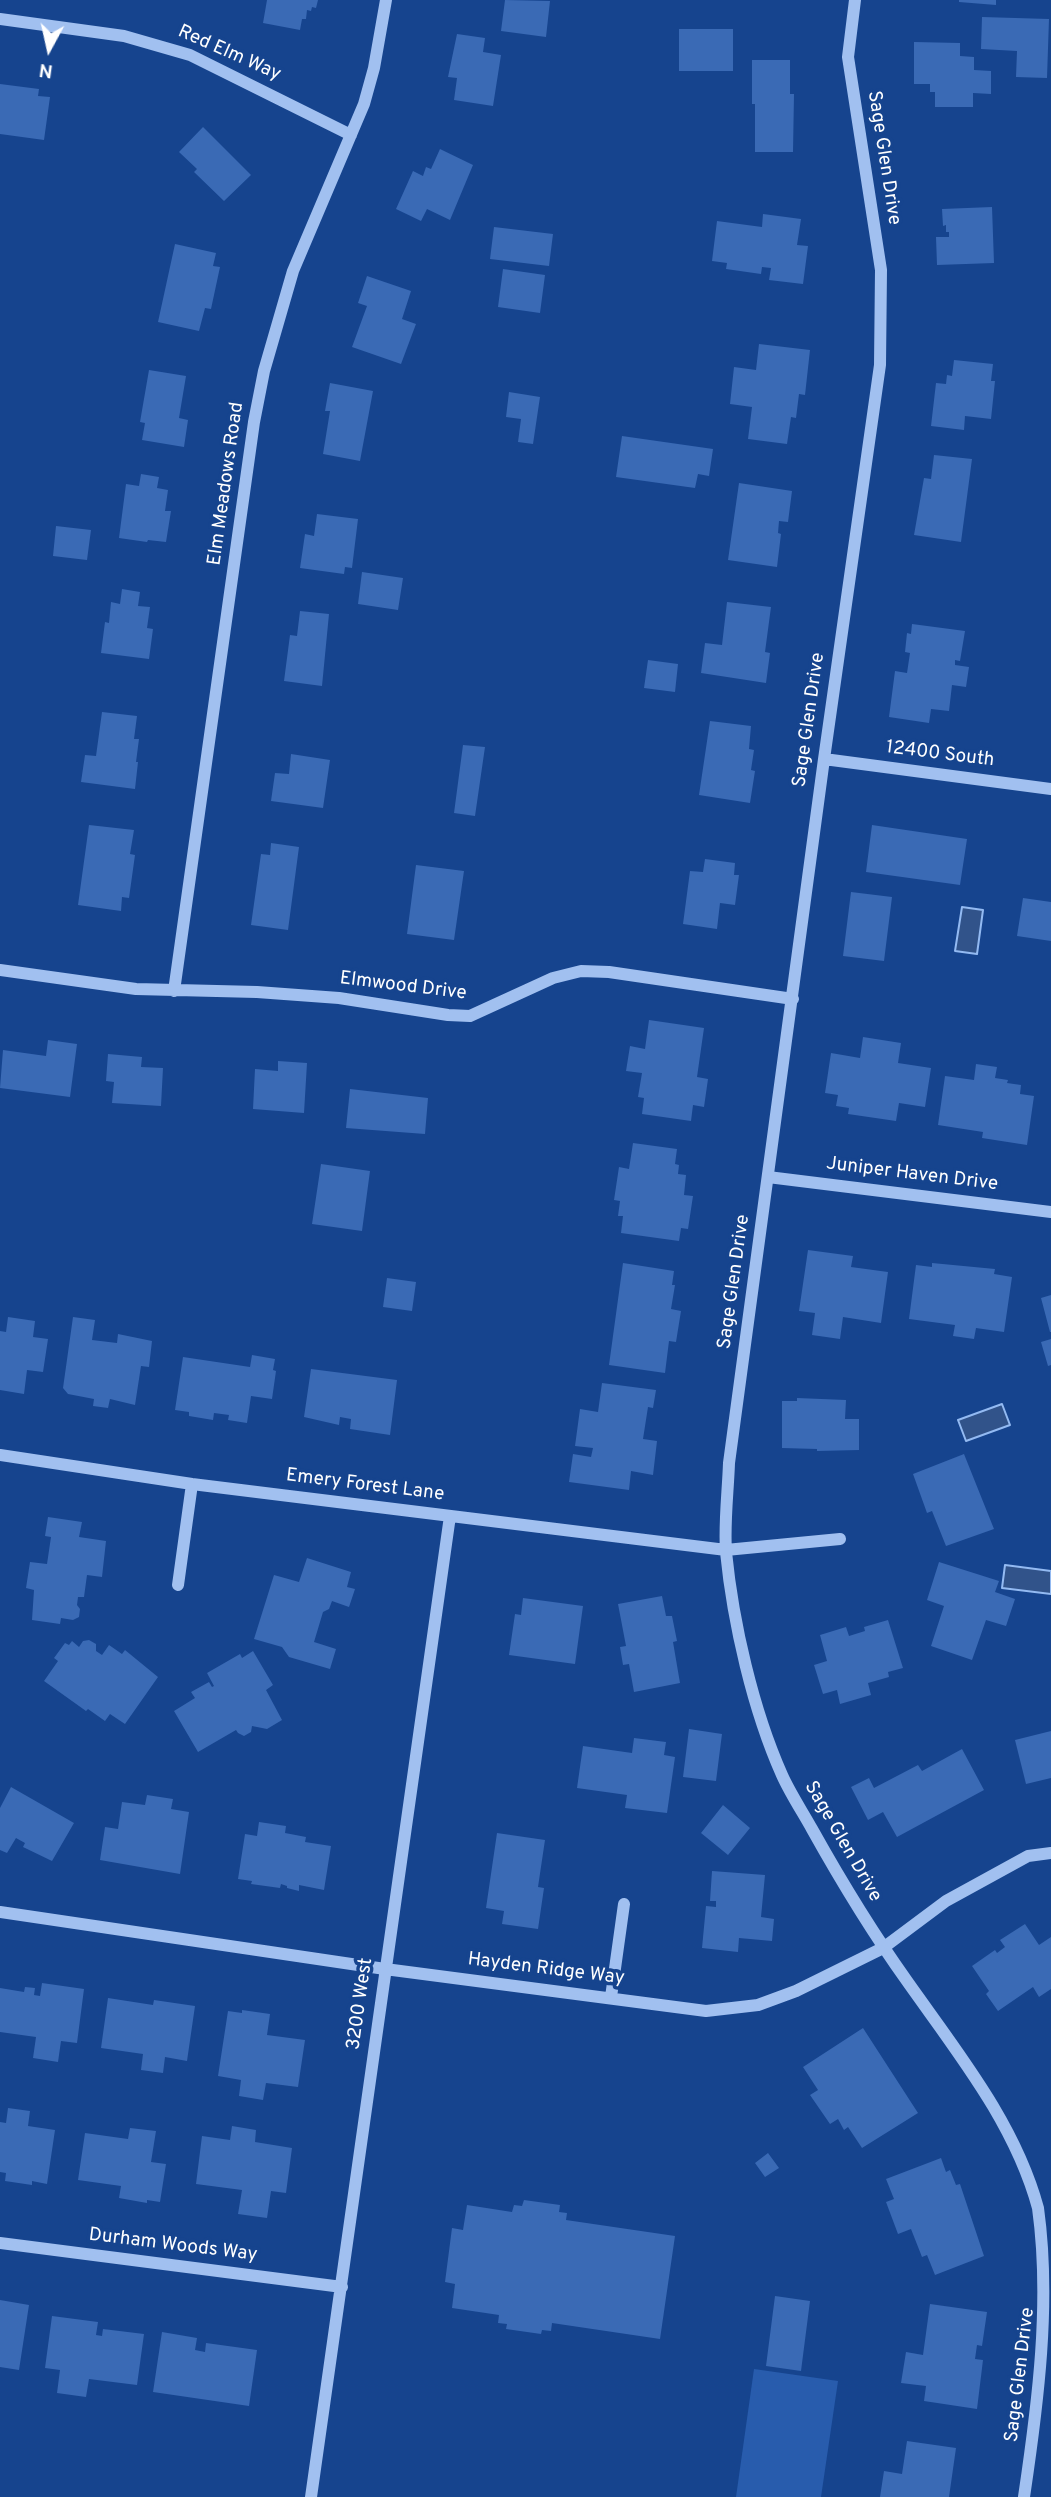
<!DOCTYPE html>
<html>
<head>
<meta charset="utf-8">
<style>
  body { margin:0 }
  #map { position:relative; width:1051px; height:2497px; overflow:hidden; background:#16448e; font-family:Overpass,sans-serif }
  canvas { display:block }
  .north { position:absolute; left:14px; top:14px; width:70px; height:70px; -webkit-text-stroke:5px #16448e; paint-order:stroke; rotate:188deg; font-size:19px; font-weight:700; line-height:28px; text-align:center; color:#fff }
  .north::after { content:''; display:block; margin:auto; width:24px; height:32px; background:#fff; clip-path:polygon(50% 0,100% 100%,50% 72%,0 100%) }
</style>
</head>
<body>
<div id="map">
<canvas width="1051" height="2497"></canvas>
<div class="north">N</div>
</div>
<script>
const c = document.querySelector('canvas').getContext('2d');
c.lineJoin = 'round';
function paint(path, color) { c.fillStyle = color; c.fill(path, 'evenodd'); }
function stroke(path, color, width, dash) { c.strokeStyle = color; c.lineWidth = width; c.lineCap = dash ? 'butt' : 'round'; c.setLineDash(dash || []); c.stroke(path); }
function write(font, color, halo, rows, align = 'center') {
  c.font = font + ' Overpass,sans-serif'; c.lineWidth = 7; c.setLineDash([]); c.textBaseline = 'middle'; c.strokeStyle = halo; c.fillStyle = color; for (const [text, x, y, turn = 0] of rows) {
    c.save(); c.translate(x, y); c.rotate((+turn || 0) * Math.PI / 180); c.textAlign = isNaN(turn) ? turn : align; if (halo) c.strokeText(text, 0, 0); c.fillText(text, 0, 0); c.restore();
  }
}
paint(new Path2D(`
  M754 2369 838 2381 821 2497H736Z`), '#285cad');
const water = new Path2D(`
  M962 907 983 910 977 954 955 951Z
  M1002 1404 1010 1425 966 1441 958 1420Z
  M1005 1565 1051 1571V1594L1002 1588Z`);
paint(water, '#31538a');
stroke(water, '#93baf2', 2);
paint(new Path2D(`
  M267 0H318L316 8 312 7 311 11 307 10 306 19H302L300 30 263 23Z
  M505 0 550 1 546 37 501 31Z
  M959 0H996V5L959 2Z
  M982 17 1049 19 1047 78 1016 77 1017 51 981 49Z
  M679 29H733V71H679Z
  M457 34 485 38 483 52 501 55 493 106 454 100 457 78 448 77Z
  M914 42 960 43V56L974 57V70L991 71V94L973 93V107H935V92H930V84H914Z
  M752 60H790V94H794L793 152H755V104H752Z
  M0 84 39 89 38 96 50 97 44 140 0 134Z
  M203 127 251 175 224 201 194 172 197 169 179 152Z
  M440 149 473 165 450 220 427 209 421 221 396 209 413 171 423 176 426 167 431 169Z
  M992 207 994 263 937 265 936 237H949V232H946V225L943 226 942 209Z
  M763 214 801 219 797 245 808 246 803 284 769 280 771 268 762 267 761 274 726 269 727 263 712 261 717 221 762 227Z
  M494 227 553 234 549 266 490 259Z
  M175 244 216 253 213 266 220 267 211 309 205 308 199 331 158 322Z
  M503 269 545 275 540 313 498 307Z
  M367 276 411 291 402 319 416 324 401 364 352 347 367 306 358 303Z
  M759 344 810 350 805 395 799 394 796 418 791 417 787 444 748 439 752 407 730 404 734 367 756 370Z
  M954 360 993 364 991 381H995L991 419 965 416 964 430 931 426 936 383 946 384 947 375 952 376Z
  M149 370 186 376 179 418 188 420 184 447 142 440 145 423 140 422Z
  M330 383 373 391 360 461 323 454 330 411H325Z
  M509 392 540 397 533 444 518 442 521 419 506 417Z
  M622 436 713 449 709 476 698 474 695 488 616 477Z
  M934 455 972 459 961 542 914 535 924 478 931 479Z
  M141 474 159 477 157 488 168 490 165 511H171L166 542 148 540 147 542 119 538 126 484 139 486Z
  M739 483 792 491 788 522 779 521 778 533 781 534 777 567 728 560Z
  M317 514 358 519 352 568 345 567 344 574 300 568 305 534 314 536Z
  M56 526 91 530 87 560 53 556Z
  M362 572 403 578 398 610 358 604Z
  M122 589 140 592 138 606 150 607 147 628 153 629 149 659 101 653 105 622 109 623 111 602 120 604Z
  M727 602 771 607 765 652 770 653 766 683 701 673 705 643 722 645Z
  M300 611 329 614 322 686 284 681 290 635 297 636Z
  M912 624 965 631 960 661 955 660V665L969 667 966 687 952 685 949 711 931 709 929 723 889 717 895 671 907 673 910 653 905 652 907 633 911 634Z
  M648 660 678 664 675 692 644 688Z
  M102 712 137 716 134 739H139L136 762H138L135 789 81 782 85 755 96 756Z
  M710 721 751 726 749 749 754 750 751 770 755 771 750 803 699 795Z
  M463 745 485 747 475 816 454 813Z
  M291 754 330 760 323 808 271 801 275 773 289 774Z
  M89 825 134 830 130 854 135 855 129 898 122 897 121 911 78 905Z
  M872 825 967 839 960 885 866 872Z
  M271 843 299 847 288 930 251 925 261 854 270 855Z
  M705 859 735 863 734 875H739L735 905 720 903 717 929 683 924 690 871 703 872Z
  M416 865 464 871 454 940 407 934Z
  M851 892 892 897 884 961 843 956Z
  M1023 898 1051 902V941L1017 936Z
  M649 1020 704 1028 697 1077 708 1079 704 1107 693 1105 691 1121 642 1114 644 1098 638 1097 642 1073 626 1071 630 1046 645 1049Z
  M863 1037 901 1043 898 1063 931 1068 925 1107 899 1103 896 1121 848 1114 849 1108 836 1106 838 1095 825 1093 831 1053 860 1058Z
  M48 1040 77 1044 70 1097 0 1088 3 1050 46 1056Z
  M108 1054 142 1057 141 1067 163 1068 161 1106 112 1103 114 1082 106 1081Z
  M278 1061 307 1063 304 1113 253 1109 255 1069 278 1071Z
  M976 1064 997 1067 995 1078 1008 1080 1007 1083 1021 1085 1020 1094 1034 1096 1027 1145 982 1138 983 1132 938 1125 945 1076 974 1080Z
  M350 1089 428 1098 425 1134 346 1128Z
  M633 1143 677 1149 675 1164 679 1165 678 1174 686 1175 684 1195 693 1196 688 1229 681 1228 679 1241 621 1233 623 1216H618L620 1201 614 1200 619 1167 629 1169Z
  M321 1164 370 1171 362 1231 312 1224Z
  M808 1250 853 1256 851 1267 888 1272 881 1323 843 1317 840 1339 812 1335 815 1313 799 1311Z
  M623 1263 674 1271 672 1285H675L671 1309 681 1311 676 1342 669 1341 665 1373 609 1365Z
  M932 1263 995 1269 994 1274 1012 1277 1004 1332 976 1328 974 1339 953 1336 955 1325 909 1319 916 1265 932 1267Z
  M387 1278 416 1282 412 1311 383 1307Z
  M1051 1295V1332H1050L1041 1298Z
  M8 1317 35 1321 33 1337 48 1339 43 1372 27 1370 24 1394 0 1390V1331L6 1332Z
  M73 1317 95 1320 92 1340 117 1343 118 1334 152 1341 149 1367 141 1366 135 1405 110 1399 108 1408 93 1406 94 1399 68 1394 63 1388Z
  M1051 1339V1365L1048 1366 1041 1342Z
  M252 1355 275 1359 273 1370 276 1371 272 1399 251 1396 247 1423 228 1420 229 1415 214 1413 213 1420 189 1416V1412L175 1410 183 1357 250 1367Z
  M311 1369 397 1380 390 1435 350 1429 351 1419 340 1417 339 1425 304 1417Z
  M602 1383 656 1390 653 1408 648 1407 643 1439 657 1441 653 1475 631 1471 629 1490 569 1482 573 1454 591 1457 593 1448 575 1446 580 1409 598 1412Z
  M797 1398 846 1400 845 1419H859V1450L817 1451V1449L782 1448V1401H797Z
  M964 1454 994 1529 946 1546 932 1511 927 1513 913 1474Z
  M48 1517 82 1522 79 1537 106 1541 102 1577 87 1575 84 1597H78L77 1605 80 1609 79 1617 73 1620 61 1618 60 1624 32 1620 34 1590 26 1588 30 1562 47 1564 51 1537 45 1536Z
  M307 1558 351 1572 347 1587 355 1589 349 1607 332 1601 329 1609 323 1612 314 1642 336 1649 330 1669 289 1657 282 1647 254 1639 274 1575 299 1582Z
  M939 1562 999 1581 995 1592 1015 1599 1006 1626 986 1620 972 1660 931 1646 944 1606 927 1600Z
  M662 1596 666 1616H672L677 1641 673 1642 680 1683 634 1692 629 1664 623 1665 620 1647 626 1646 618 1604Z
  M523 1598 583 1606 575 1664 509 1655 515 1614 521 1615Z
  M888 1620 903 1668 888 1672 889 1677 868 1683 871 1695 840 1704 837 1690 823 1694 814 1665 827 1661 820 1635 846 1627 849 1636 865 1631 864 1627Z
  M89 1640 96 1644V1651L102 1655 109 1645 122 1654 125 1650 158 1677 125 1724 110 1714 105 1721 88 1709 86 1711 44 1681 58 1661 54 1658 65 1643 69 1645 72 1641 79 1647 83 1641Z
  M253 1651 273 1685 266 1690 282 1720 267 1729 252 1726 251 1732 244 1736 238 1733 236 1730 198 1752 174 1711 195 1698 191 1692 209 1682 212 1687 214 1686 207 1673 240 1654 242 1658Z
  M689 1729 722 1734 716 1781 683 1777Z
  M1051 1731V1778L1026 1784 1015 1740Z
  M634 1738 666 1742 664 1755 675 1757 667 1813 625 1808 627 1795 577 1788 583 1746 632 1753Z
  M962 1749 984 1790 897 1837 883 1812 868 1820 851 1787 869 1778 874 1788 918 1765 922 1771Z
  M11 1787 74 1823 52 1861 23 1847 25 1843 16 1838 7 1853 0 1850V1808Z
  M147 1795 173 1799 171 1809 189 1812 180 1874 100 1860 105 1827 118 1829 122 1802 145 1805Z
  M723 1805 750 1828 728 1855 701 1833Z
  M259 1822 286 1826 285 1833 306 1837 305 1842 331 1846 324 1890 299 1885V1891L287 1888V1886L281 1884 280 1888 251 1884 252 1881 238 1879 245 1834 257 1836Z
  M497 1833 545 1840 538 1887 544 1888 538 1929 502 1924 504 1911 486 1908Z
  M712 1871 765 1875 761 1917 774 1919 772 1941 739 1938 738 1952 702 1948 706 1906 716 1907V1901H710Z
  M1025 1924 1039 1945 1051 1937V1989L1039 1997 1033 1987 998 2011 986 1994 989 1991 972 1966 995 1950 997 1953 1005 1947 1000 1940Z
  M42 1983 84 1989 77 2043 61 2041 58 2062 33 2058 36 2037 0 2032V1988L24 1992 25 1987 35 1988 34 1995 40 1996Z
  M108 1998 153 2005 154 2000 195 2006 187 2061 165 2057 163 2073 141 2070 143 2054 101 2048Z
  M242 2010 270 2014 267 2035 305 2040 298 2087 266 2083 263 2100 239 2096 241 2080 218 2076 228 2011 242 2013Z
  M863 2028 918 2113 862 2148 848 2127 844 2130 838 2119 830 2124 810 2095 818 2090 803 2067Z
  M8 2108 30 2111 28 2126 55 2130 47 2184 32 2181V2185L5 2181 6 2173 0 2172V2122L6 2123Z
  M232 2126 256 2130 255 2142 292 2148 286 2193 271 2191 267 2218 238 2214 242 2190 196 2184 202 2136 230 2140Z
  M130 2128 156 2131 151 2162 166 2164 160 2202 147 2200V2203L119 2198 121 2186 78 2180 85 2133 128 2139Z
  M768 2153 779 2168 765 2177 755 2163Z
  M941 2158 946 2172 950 2170 956 2185 960 2184 984 2256 935 2275 927 2255 922 2257 911 2229 898 2234 886 2202 894 2199 886 2179Z
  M524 2200 560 2205 559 2212 567 2213 566 2220 675 2236 660 2339 552 2323 551 2331 542 2330 541 2334 506 2329 507 2324 498 2323 499 2315 452 2308 455 2284 445 2282 452 2228 463 2230 467 2205 512 2212 514 2205 522 2206Z
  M775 2296 810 2301 801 2371 766 2366Z
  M0 2300 29 2305 19 2370 0 2367Z
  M930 2304 987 2312 982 2346 977 2345 975 2359 983 2360 977 2409 924 2401 926 2386 901 2383 906 2352 923 2355Z
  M52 2316 98 2322 96 2335 102 2336 103 2329 144 2334 137 2385 89 2379 86 2397 57 2393 60 2370 45 2368Z
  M162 2332 197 2338 195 2350 205 2352 206 2343 257 2350 249 2406 153 2392Z
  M907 2441 956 2448 949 2497H880L884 2471 902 2474Z`), '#3a6ab5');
stroke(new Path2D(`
  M855 0 848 57 881 270 880 365 824 759 729 1463C728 1492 724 1523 726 1552 733 1623 753 1710 782 1775 790 1793 802 1811 812 1829 841 1881 872 1932 907 1981 957 2052 1015 2123 1038 2208 1051 2302 1038 2403 1024 2497
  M0 19 124 36 190 55 351 135
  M824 759 1051 789
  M0 970 136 989 257 992 339 998 448 1015 470 1016 553 978 581 971 609 972 793 999
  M174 991 254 422 264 371 293 271 364 104 374 68 386 0
  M768 1177 1051 1212
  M0 1455 192 1484 726 1550 840 1539
  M178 1585 192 1484
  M0 1912 385 1969 706 2011 758 2005 796 1991 883 1948 946 1901 1028 1856 1051 1853
  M611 1997 624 1904
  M0 2243 342 2287
  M311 2497 450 1516`), '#a1c0f0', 12);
write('19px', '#fff', '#16448e', [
  ["Red Elm Way",229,54,24],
  ["Sage Glen Drive",883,158,81],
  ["Elm Meadows Road",227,484,-82],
  ["Sage Glen Drive",810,720,-82],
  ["12400 South",940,755,7],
  ["Elmwood Drive",403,987,7],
  ["Juniper Haven Drive",912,1175,7],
  ["Sage Glen Drive",735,1282,-82],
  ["Emery Forest Lane",365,1486,7],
  ["Sage Glen Drive",842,1842,60],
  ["Hayden Ridge Way",546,1970,7],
  ["3200 West",361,2004,-82],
  ["Durham Woods Way",173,2246,7],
  ["Sage Glen Drive",1021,2375,-83]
]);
</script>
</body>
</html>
